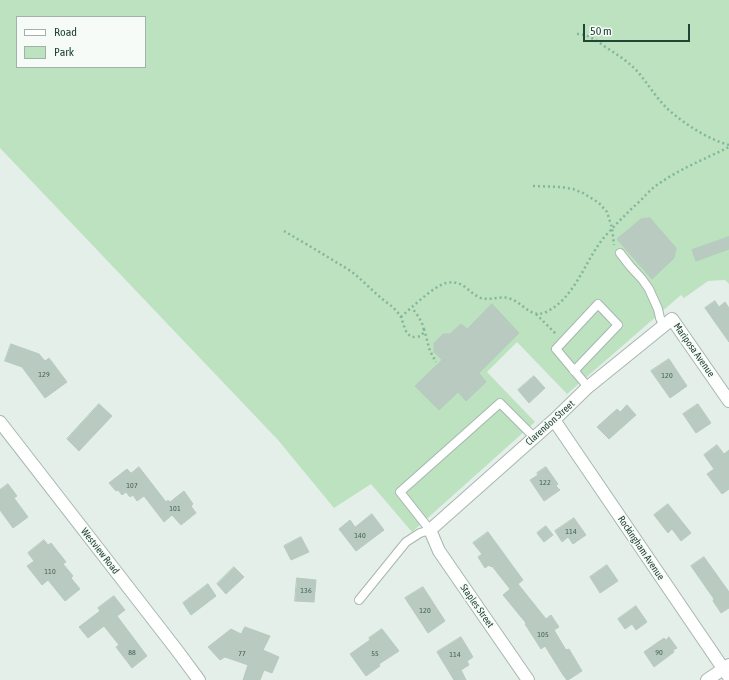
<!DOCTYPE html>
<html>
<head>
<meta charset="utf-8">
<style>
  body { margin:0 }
  #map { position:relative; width:729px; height:680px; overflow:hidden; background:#e5efe9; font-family:"Asap Condensed",sans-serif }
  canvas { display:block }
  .legend { position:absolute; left:16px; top:16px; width:130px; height:52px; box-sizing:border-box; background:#f6fbf8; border:1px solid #a1b2aa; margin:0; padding:5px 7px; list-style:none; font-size:12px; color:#214434 }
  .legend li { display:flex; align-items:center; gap:8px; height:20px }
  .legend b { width:20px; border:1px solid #a1b2aa }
  .scale { position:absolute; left:583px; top:24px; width:107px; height:18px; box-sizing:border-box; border:2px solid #214434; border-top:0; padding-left:5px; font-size:12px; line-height:14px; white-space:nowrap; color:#214434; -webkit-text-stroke:3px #f6fbf8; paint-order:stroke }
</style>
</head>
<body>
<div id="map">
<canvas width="729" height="680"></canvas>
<ul class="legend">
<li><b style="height:5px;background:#fff"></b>Road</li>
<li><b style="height:11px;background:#bce2bf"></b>Park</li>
</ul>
<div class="scale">50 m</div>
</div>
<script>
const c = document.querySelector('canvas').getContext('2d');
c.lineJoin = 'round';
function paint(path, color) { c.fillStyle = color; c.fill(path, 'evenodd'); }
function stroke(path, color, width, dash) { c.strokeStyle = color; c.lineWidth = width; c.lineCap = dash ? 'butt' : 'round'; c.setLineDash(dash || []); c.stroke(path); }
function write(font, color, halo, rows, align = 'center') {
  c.font = font + ' "Asap Condensed",sans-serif'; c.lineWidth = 3; c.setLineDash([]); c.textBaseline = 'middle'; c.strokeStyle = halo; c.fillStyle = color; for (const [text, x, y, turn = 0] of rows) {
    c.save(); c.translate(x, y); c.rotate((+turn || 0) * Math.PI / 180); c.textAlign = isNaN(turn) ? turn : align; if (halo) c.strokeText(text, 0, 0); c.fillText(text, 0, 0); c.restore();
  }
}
paint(new Path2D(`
  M0 0H729V284L725 280 708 281 684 298 681 295 567 394 517 342 487 372 535 422 412 532 371 484 334 508 278 440 0 148ZM17 17H145V67H17Z`), '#bce2bf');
const building = new Path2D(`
  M650 218 676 248 674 258 652 279 617 239 641 219Z
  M729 237V249L696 261 692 250Z
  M715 301 719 307 725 302 729 308V342L705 308Z
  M492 304 519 333 479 373 486 382 466 401 458 392 439 410 415 386 442 360 434 352V343L443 334H450L461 324 467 329Z
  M11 344 39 354 45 361 49 358 67 382 45 398 22 367 5 361Z
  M669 359 687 386 670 398 651 371Z
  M534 376 545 388 529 403 518 390Z
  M99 404 112 416 79 451 67 439Z
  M698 404 711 423 696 433 683 414Z
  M627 405 636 415 609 439 597 427 617 409 620 412Z
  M717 445 724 454 729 450V489L722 494 707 474 714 469 704 455Z
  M139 467 166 502 168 500 170 502 184 491 193 504 191 506 196 513 181 525 172 515 164 522 144 496 137 501 133 495 130 497 126 492 122 495 118 490 116 491 109 483 127 469 131 473Z
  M546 467 558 484 556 486 560 490 544 501 530 480 538 475 537 473Z
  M8 484 17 496 14 498 28 517 13 528 0 510V490Z
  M668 504 691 533 681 541 672 529 668 533 654 515Z
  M372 514 384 530 356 551 339 529 350 520 355 527Z
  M574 518 586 535 573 544 568 537 562 542 555 531Z
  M546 526 553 535 544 542 537 533Z
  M488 532 523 580 518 584 546 619 551 615 559 627 554 630 566 650 569 649 582 671 568 680H567L563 675 545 646 541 649 525 624 526 623 503 595 510 589 492 566 491 567 489 565 485 568 478 557 482 554 473 543Z
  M301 537 309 552 291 560 284 546Z
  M44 540 48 545 51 543 66 562 63 564 73 576 71 578 80 589 65 601 48 580 42 585 27 566 34 561 28 553Z
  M704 557 729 592V608L721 613 713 601 714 599 691 566Z
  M607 565 618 581 600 593 590 577Z
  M234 567 244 577 226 594 217 584Z
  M297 578 316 580 314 602 295 601Z
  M208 584 216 596 191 615 183 603Z
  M423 587 445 621 428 633 405 598Z
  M114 596 125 610 117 616 147 656 132 668 116 647 119 645 104 626 88 638 79 627 100 611 98 608Z
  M636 606 647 622 636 630 632 624 625 629 618 619Z
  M245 627 270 636 263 650 279 657 272 673 264 670 260 680H243L248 665 225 657 220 660 208 647 231 629 241 634Z
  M382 629 399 651 379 664 380 666 366 676 350 654 370 640 369 638Z
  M461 637 473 657 467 661 469 665 461 670 466 680H454L437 652Z
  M669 637 677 648 673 650 674 652 654 667 644 652 664 638 666 640Z`);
paint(building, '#b9cbc1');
stroke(building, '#b6cabe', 1);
const lane = new Path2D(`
  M620 253 630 266 642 279 649 289 658 309 660 318 664 326
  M574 371 618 325 598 304 556 349 588 387
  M359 600 406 542 420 533 430 530 400 492 500 403 534 437`);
const street = new Path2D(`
  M554 420 729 677
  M0 422 176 649 199 680
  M528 680 439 551 430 530 554 420 588 387 672 319 729 401
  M707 680 729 665`);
stroke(lane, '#a6b8af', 10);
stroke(street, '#a6b8af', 14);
stroke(new Path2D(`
  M577 34C587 34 596 40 604 46 616 54 628 61 638 72 649 85 658 101 671 112 688 126 708 139 729 145
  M533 186 561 187 573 189 583 193 599 203 607 212 612 228 614 245
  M284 231C299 240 315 249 331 259 337 263 343 266 349 270 362 279 373 292 386 302 392 306 397 311 401 317 404 324 405 338 416 337 433 335 417 314 412 308
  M536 314 556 334
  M401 317C411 308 434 286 446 283 464 279 469 294 481 298 491 301 501 295 511 299 524 304 531 319 546 312 577 297 585 258 607 234 618 222 629 211 641 200 646 195 651 189 657 185 679 169 705 159 729 147
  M424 329 430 351 436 362`), '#82b69c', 2.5, [2, 3]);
stroke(lane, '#fff', 8);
stroke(street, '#fff', 12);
write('8px', '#476657', null, [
  ["129",44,374],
  ["120",667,375],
  ["122",545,482],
  ["107",132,485],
  ["101",175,508],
  ["114",571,531],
  ["140",360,535],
  ["110",50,571],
  ["136",306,590],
  ["120",425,610],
  ["105",543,634],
  ["88",132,652],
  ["90",659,652],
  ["77",242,653],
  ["55",375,653],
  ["114",455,654]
]);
write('10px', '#214434', '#f6fbf8', [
  ["Mariposa Avenue",694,350,55],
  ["Clarendon Street",550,423,-42],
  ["Rockingham Avenue",641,548,56],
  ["Westview Road",100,551,52],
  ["Staples Street",477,606,55]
]);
</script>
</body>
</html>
